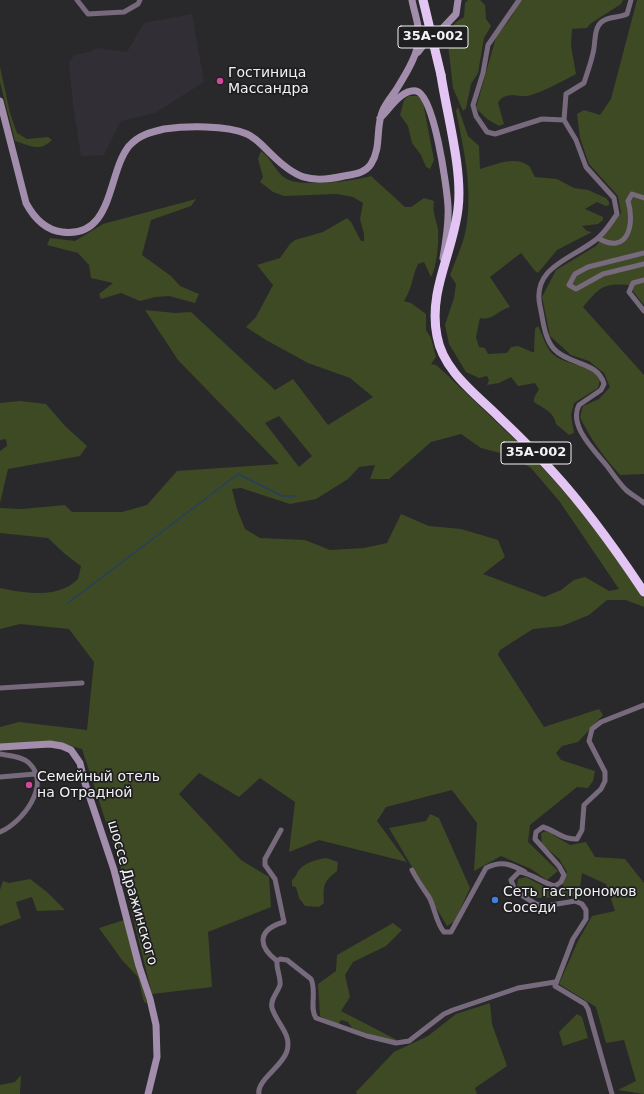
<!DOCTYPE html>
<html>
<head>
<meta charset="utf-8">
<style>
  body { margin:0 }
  canvas { display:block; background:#29282a }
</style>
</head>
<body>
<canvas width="644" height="1094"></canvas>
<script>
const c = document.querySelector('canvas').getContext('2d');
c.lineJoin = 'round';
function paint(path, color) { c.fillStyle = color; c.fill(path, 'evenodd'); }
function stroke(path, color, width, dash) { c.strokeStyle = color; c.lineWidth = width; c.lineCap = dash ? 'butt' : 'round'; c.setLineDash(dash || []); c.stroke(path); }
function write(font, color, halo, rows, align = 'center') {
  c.font = font + ' "DejaVu Sans",sans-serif'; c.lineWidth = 3.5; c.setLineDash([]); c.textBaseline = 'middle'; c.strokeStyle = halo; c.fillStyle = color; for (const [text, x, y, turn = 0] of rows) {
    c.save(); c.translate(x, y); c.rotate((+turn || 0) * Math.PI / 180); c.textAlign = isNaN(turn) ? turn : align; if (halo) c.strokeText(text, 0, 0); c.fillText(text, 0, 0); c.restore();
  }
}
paint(new Path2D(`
  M192 14 204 82 155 113 121 121 104 155 81 156 73 104 69 63 74 55 89 52 97 48 127 52 144 23Z`), '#312e36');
paint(new Path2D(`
  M468 0H480L485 5 486 19 491 26 484 38 478 73 471 84 466 108 463 111 453 88 447 35 456 22 464 17 465 3Z
  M521 0H623L621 4 590 24 587 28 572 29 571 46 576 74C565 80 539 94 527 96 516 97 505 91 498 103L504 124 499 126 487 119 476 108 496 37 510 19Z
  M637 0H644V305L628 285C603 283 599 288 583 307L644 375V474L620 475C604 457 590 439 580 417L583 406 599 399 610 387 604 373 589 361 571 355 550 336 542 297 556 270 596 246 621 213 618 196 589 164 580 138 577 114 584 110 600 115 611 99Z
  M0 67 10 113 17 133 27 139 48 137 52 140C39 153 30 145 15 141L0 82Z
  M409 96H418L423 102 434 160 430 169 426 167 421 155 412 143 408 126 400 115 404 100Z
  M458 107 468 136 479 146 480 169C495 165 515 155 529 166 531 168 533 174 535 177L557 179 574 188 588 190 606 198 609 202V205L606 206 597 202 585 209 603 217V220L598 224 582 226 587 231 592 232 557 250 538 273 535 271 521 253 490 277 510 307C498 310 493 321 480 318L476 337 479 347 485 348 488 354 507 353 511 347 518 346 532 352H534L535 329 538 326C542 334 545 344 550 351 562 367 590 361 600 380L598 388 574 403 571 415 574 433 569 435 556 424C554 412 543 408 534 402V398L539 389 535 383 518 386 511 377 499 383 487 385 489 380 487 376 479 378 466 372 449 344 445 325 454 298 456 284 450 275C455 261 463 245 466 229 473 189 464 150 456 111Z
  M261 151C271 158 276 172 285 178 298 188 355 181 371 176L405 207H411L424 198 434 201C432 212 436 219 438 229 439 241 437 267 431 277L424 262 418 264C412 277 412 289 404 301L411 303 426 314V330L431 338 436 357 431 364 436 365 444 372 528 452 583 512 644 598V607L626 600H607L589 615 562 626 533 629 500 650 498 655 544 727 599 709 603 715 578 742 562 746 556 753 561 760 595 771 593 781 588 788 577 787 530 825 528 842 558 871 547 880 531 869 501 856 474 871 477 823 452 790 386 807 377 821 407 862 319 840 289 852 295 802 260 778 239 797 199 773 179 794 241 860 269 877 271 907 208 932 212 987 152 994 120 865 82 749 58 742 0 746V727L19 722 87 730 94 662 69 629 20 624 0 629V588C20 592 45 597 65 588 70 586 74 582 78 579L81 566 65 554 48 538 0 533V508L22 509 65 505 72 512H122L147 505 177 471 279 464 178 360 145 310 175 313 191 312 275 390 293 379 328 425 373 397 350 378 308 363 266 340 246 327 256 317 273 285 257 265 280 258 290 244 295 240 323 232 347 218 351 222 361 241H364V234L360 219 363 203 353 197 337 194 284 196 273 192 260 182 263 177 258 159ZM279 416 312 456 299 467 265 423ZM461 434 481 448 508 455 531 468 560 502 619 589 609 591 585 577 574 580 561 590 544 597 483 574 505 557 498 540 461 529 429 526 401 514 387 543 364 548 330 550 305 540 260 538 245 529 237 509 232 489 241 488 290 504 316 499 348 479 359 467 375 465 370 479H389L431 442Z
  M196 199 191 206 151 220 142 255 171 276 180 286 199 294 195 303 169 296 155 297 140 301 121 293 101 299 99 294 113 283 91 278 89 265 78 253 47 245 50 238 75 241 103 224Z
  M20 401 46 404 65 426 87 446 80 456 8 469 0 503V451L7 446 6 439 0 440V403Z
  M430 814 439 818 470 888 455 921 447 926 389 828 426 821Z
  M547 831 570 845 586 842 595 857 625 859 644 883V1094L618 1090 636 1081 624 1040 606 1043 596 1007 559 984 578 941 592 916 615 911 606 884 582 873 579 896 537 898 517 886 518 879 526 877 545 887 562 888 567 872 559 859 542 844 541 833Z
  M326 858 338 862 337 871C323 882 323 886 324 903L319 907 305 906 299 898 296 887 292 886V880C296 877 296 874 299 870 306 862 316 860 326 858Z
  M30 879 47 892 65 910 37 911 32 897 16 902 21 918 0 926V890L3 881 9 883Z
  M124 920 147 1003 144 1002 138 977 122 960 99 928Z
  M393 923 402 930 386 946 353 962 345 975 350 997 341 1011 397 1040 391 1042 352 1028 348 1022 341 1020 338 1025 320 1016 318 984 336 971 337 955Z
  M490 1003 492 1024 507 1066 475 1088 477 1094H357L356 1092 394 1052 428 1036 456 1014Z
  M577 1014 582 1017 588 1038 563 1046 559 1032Z
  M21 1075 20 1094H0V1085L15 1082Z`), '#3d4a24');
stroke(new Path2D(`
  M68 603 238 474 282 496H296`), '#263f64', 1.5);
stroke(new Path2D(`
  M77 0 88 14 124 12 138 4 140 0
  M519 0 488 45 483 73 473 105 476 116 487 132 495 134 542 119 564 120
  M564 120 576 140 586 167 614 198 617 214C611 223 606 231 598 238 575 258 531 266 540 306 543 319 544 338 554 349 568 365 598 361 604 384L601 390 579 405C568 426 595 451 607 466 613 474 619 483 626 490 632 495 638 498 644 503
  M564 120 566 94 584 83C587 73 591 63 593 53 596 43 593 27 603 21 610 16 619 18 627 14L631 0
  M598 238C628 256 635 224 628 201L632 194 644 198
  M644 253 588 267 575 274 569 285 576 289 603 274 644 264
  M644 280 633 283 629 292 644 311
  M0 688 82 683
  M0 754C9 756 22 756 29 763 52 785 22 823 0 832
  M0 777 35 774
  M412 870C417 880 423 888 429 897 435 908 436 923 444 932H451L486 868C501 860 511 864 525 872
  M277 961C256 945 259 929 284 922L275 879 265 865V859L281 830
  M259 1094C256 1081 283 1066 287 1051 292 1034 277 1024 272 1008 270 999 277 994 280 985 281 977 276 969 277 961L280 959 287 960 311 979C317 992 309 1008 316 1018L367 1036 396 1043 409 1041 444 1014 453 1010 518 988 555 982
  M612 1094 588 1009 585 1004 555 986 573 939 586 919V910L582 904 575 901 545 906 536 904 523 896 514 888 511 880 519 872C532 873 542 883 555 886L561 882 564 875 559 866 535 839 536 832 543 827C556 831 563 840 577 839L582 830 584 805 601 789 605 781V772L589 741 592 729 601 722 644 705`), '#766a7c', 5);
stroke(new Path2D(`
  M441 30 456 14 458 0
  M418 52 428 39
  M0 101 26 203C34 218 45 230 62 232 114 239 107 173 129 146 139 135 151 132 164 129 186 126 226 125 247 134 256 138 263 146 270 153 295 178 309 184 344 176 355 174 365 173 371 164 382 147 375 127 383 110 386 103 392 96 396 90 406 74 420 52 419 33 418 22 414 11 412 0
  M380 118C389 110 401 89 416 91 434 93 447 188 448 206 449 223 446 241 443 258
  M0 747 50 744 62 746 71 750 80 763 84 780 114 870 139 966 150 999 156 1025 157 1057 148 1094`), '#a28eac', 7);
stroke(new Path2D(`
  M441 75C447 115 463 171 458 209 453 253 428 291 437 336 443 371 476 394 500 418 518 435 536 453 553 472 587 509 616 550 644 592`), '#e3c5f3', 9);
stroke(new Path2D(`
  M423 0 441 75`), '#e3c5f3', 9);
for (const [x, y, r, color] of [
  [220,81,4,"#d1479c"],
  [29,785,4,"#d1479c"],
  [495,900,4,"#3f7fe0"]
]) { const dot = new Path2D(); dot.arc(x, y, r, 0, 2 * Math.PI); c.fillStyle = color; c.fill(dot); stroke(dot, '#1f1e21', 1.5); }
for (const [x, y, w] of [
  [433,37,70],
  [536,453,70]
]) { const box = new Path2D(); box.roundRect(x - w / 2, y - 11, w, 22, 3); c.fillStyle = '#1f1e21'; c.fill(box); stroke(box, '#f3f2f4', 1); }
write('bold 13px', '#f3f2f4', null, [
  ["35А-002",433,37],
  ["35А-002",536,453]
]);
write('14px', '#f3f2f4', '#1f1e21', [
  ["Гостиница",228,73],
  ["Массандра",228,89],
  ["Семейный отель",37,777],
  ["на Отрадной",37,793],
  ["Сеть гастрономов",503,892],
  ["Соседи",503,908]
], 'left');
write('14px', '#f3f2f4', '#1f1e21', [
  ["шоссе Дражинского",132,893,74]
]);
</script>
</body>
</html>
